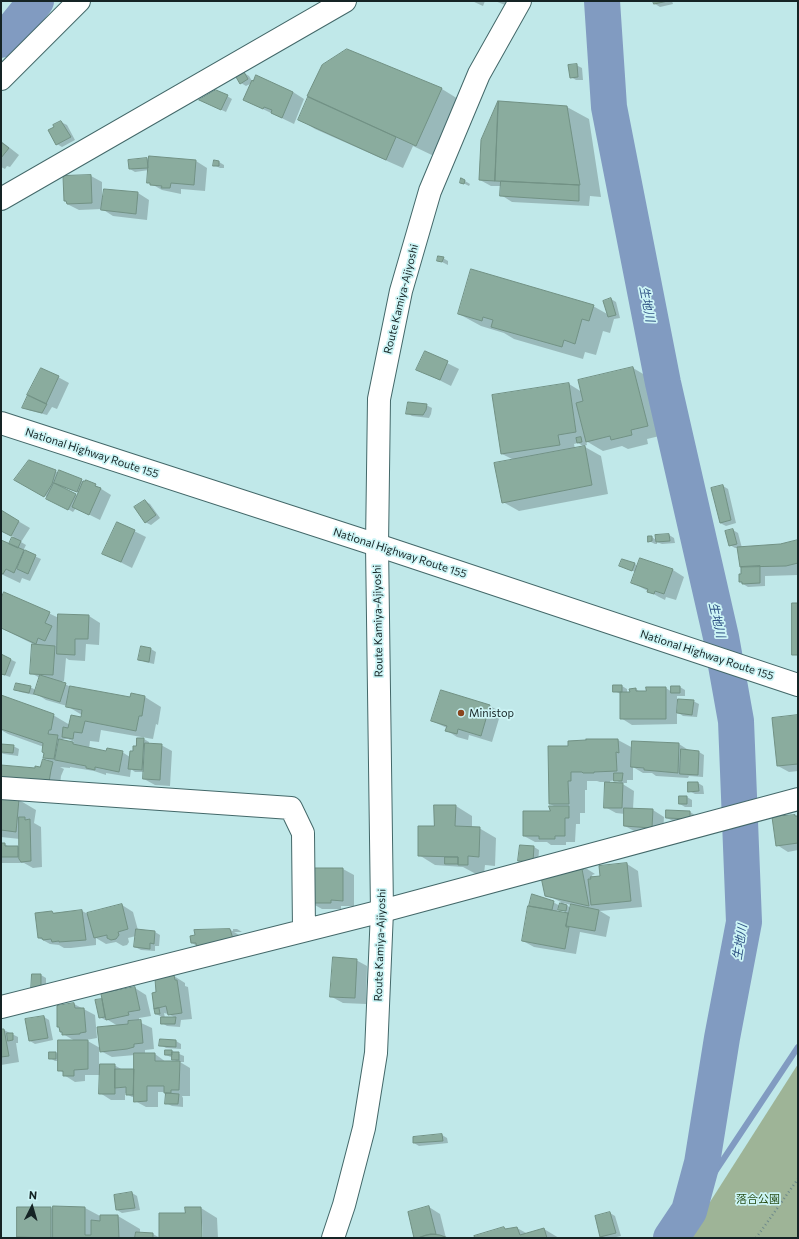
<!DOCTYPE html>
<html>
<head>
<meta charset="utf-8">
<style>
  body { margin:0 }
  #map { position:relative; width:799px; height:1239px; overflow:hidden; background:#c0e8e9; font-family:Commissioner,sans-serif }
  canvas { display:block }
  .frame { position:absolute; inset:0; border:2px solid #152425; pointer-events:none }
  .north { position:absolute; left:12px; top:1187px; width:40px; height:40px; -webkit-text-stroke:3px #cdf5f6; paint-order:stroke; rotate:5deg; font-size:11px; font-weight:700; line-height:16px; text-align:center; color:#152425 }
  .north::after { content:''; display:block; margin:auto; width:14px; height:18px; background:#152425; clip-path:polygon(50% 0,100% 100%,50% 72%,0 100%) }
</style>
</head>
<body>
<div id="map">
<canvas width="799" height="1239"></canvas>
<div class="frame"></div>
<div class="north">N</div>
</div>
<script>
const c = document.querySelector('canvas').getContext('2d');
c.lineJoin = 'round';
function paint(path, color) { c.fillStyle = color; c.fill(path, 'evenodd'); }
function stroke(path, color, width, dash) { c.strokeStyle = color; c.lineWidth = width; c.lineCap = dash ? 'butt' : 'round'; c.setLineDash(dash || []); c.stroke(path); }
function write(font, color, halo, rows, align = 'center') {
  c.font = font + ' Commissioner,"Noto Sans JP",sans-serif'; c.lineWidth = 3.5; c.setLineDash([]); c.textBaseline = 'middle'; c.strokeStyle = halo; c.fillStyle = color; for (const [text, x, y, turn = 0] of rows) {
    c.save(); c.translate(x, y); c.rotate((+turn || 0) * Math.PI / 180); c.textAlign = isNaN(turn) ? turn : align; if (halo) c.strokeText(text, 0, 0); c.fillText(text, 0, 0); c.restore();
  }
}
paint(new Path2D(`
  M798 1064V1238H687Z`), '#9eb497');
paint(new Path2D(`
  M472 1H485L483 6Z
  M495 1H511L509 5 505 4V5Z
  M654 1H672L673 4 660 7 655 4Z
  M347 50 442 89 463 102 438 158 413 146 403 168 315 129 299 119 315 101Z
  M576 65 582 68 583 80H576L571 77Z
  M244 73 249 76 252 81 254 82 256 77 293 92 304 99 294 124 244 100 252 83 246 86 241 83Z
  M227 96 232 99 226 112 205 102Z
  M499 101 567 107 589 119 601 197 590 196 589 206 512 202 501 195V186H491L480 180 482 140Z
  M61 122 67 125 75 140 62 147 57 144Z
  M1 141 19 155 10 167 7 166 5 169 1 167Z
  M150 157 196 161 207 168 205 191 181 189V194L162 190 148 182 149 170 135 172 130 169 147 159 150 161Z
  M219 162 224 165V168H220L214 165Z
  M91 176 102 182V198L138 193 149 200 147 220 113 216 102 209 79 210 67 204V202L65 201Z
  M465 181 470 184 469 186 461 182Z
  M443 258 448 261V265L438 260Z
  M611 299 616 302 620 318 614 319 610 333 603 331 596 355 585 352 583 359 514 339 504 333 481 326 459 314 593 306 609 315Z
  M425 352 459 369 451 386 417 369Z
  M633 368 650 378 664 435 647 439 648 444 628 449 622 446 603 451 586 441 587 445 583 446 578 443 574 444 575 449 585 447 601 456 608 494 519 511 503 502 514 460 502 454 569 384 582 392Z
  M58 377 69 383 57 409 52 407 47 415 28 410 23 407Z
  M426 405 432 408 431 414 429 418 412 416 407 413Z
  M55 471 59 473V472L85 482 95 485 111 495 100 520 76 508 73 512 16 479ZM62 487 79 493 77 496 62 488Z
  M723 486 728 489 736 523 726 526 720 523Z
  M145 501 150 504 160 518 151 525 145 522Z
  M1 511 30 528 21 542 26 545 23 551 41 559 30 581 22 578 20 583 1 574V541L15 547 11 543 14 537 3 531 1 534Z
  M118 523 146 537 132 568 104 554Z
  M733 530 738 533 742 548 780 545 798 541V575L765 576V586L748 587 743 584 740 581 743 575 742 567 738 548H735L730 545Z
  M669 535 674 538 675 543 662 544 657 542V544H655L649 541 652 537 656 540Z
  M641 559 673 570 684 577 676 600 666 597 665 600 659 597 633 583 636 572 626 569 635 564 638 566Z
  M5 593 59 618 89 616 100 623 99 645 86 644 85 661 69 660 66 658 64 681H58L71 687 131 698 132 694 145 697 161 707 158 725 156 724 153 739 101 730 99 742 90 741 89 749 107 752H122L130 757 144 739 149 742V745H161L172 751 170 786 155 785 144 779 145 772H135L131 769 130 777 106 773V775L94 771 70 767V768L60 767 64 769 61 776 59 794 1 766 36 769 41 768 50 761 44 758V747L8 734 1 730V699L53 715 70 725 82 718V715L67 706 46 700 35 693 34 695 20 692 15 689 30 687 36 690 40 678 31 673 33 644 1 628V601ZM62 739H68L74 742H68Z
  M142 647 151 649 156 652 154 664 145 662 139 659Z
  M1 655 16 662 10 677 1 674Z
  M622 686 627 689V693H631L636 689 640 692H647L666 688 672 692V687H680L685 690V696H677V710L693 701 699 704 697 717 683 716 677 712V724L632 725 621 718V694L614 691Z
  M442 691 490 706 501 712 492 742 469 735 468 740 457 737 446 730 447 728 432 721Z
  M798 716V771L789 772 778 766Z
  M618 740 633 748 653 743 679 744 690 751 699 752 704 755 703 777 689 776 688 778 656 776 652 773H643L633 767V780H627V783H621L634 791 633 809 653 810 664 817 663 833 636 832 625 826V814L616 813 605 807 606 782H600L597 781H587V790H585V813H580V824H576L575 842H566V845H551L547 842H535L524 836 556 807 550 804 569 747ZM616 780 622 784H610V781Z
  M1 745 13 746 19 749 18 756 4 754 1 753Z
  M698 783 703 786 704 794H695L689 791Z
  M687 797 692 800V807H685L680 804Z
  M1 798 19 800 36 810 34 823 41 827 42 867 33 868 24 863H1V844H5L9 847H18L21 849 20 839 1 837Z
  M456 806 472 816V828H479L496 838 495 866 485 865 484 874H476L463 867 435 865 419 855Z
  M690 812 695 815V822L673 821 667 818Z
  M794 816 798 817V850L788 852 777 845Z
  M521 846 534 847 539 850 538 865 524 863 519 860Z
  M627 864 638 871 642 907 600 911 610 917 606 937 580 932 576 954 534 947 523 941 532 895 553 902 560 906 561 902 546 895 584 867 595 874 592 875 593 878 601 877ZM563 903 571 905V908ZM558 908 567 913 557 912Z
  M343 869 354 875V906H341V909H322L311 903Z
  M122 905 133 912 138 930 155 932 160 935 159 946H155V951L141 950 135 947 136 936 128 938 129 942 127 945 123 946 116 942 106 944 96 938V945L71 948H64L59 945 50 944 39 938 52 912 56 914 82 911 88 914Z
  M233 929H237L242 932H234L241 936 197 946 192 943 230 930 233 931Z
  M356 960 367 966 366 1004 343 1003 332 997Z
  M33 975H41L46 978V994Z
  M174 976 185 983V986L188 987 192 1019 181 1020 180 1027 167 1026 162 1023V1017L156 1014 155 1008ZM164 1013 168 1014 176 1018H165Z
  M135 988 146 995 151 1016 139 1018V1022L152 1028 154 1049 145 1050V1054H155L166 1062H178L173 1059V1058L166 1055 172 1051 184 1056V1062H180L190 1068V1096H182L183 1098V1107L172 1106 166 1103 167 1094 165 1092H158V1107H146L135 1101V1097H132L125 1093V1100H111L100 1093 101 1075H85V1081L75 1082 64 1075V1073L59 1070V1061H55L50 1058 56 1053 59 1054 75 1041 63 1034 74 1004 95 1015 97 1038 86 1040 100 1048 118 1026 108 1020H105L100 1017 96 1001ZM99 1050 112 1057 135 1055V1070H123L114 1065H99Z
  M44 1017 49 1020 53 1040 35 1044 30 1041Z
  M1 1030H4L18 1037V1043H16L19 1062 1 1065Z
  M176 1041 181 1044V1049L166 1048 161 1045Z
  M442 1135 447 1138 448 1143 419 1146 414 1143V1138Z
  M132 1193 137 1196 140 1210 122 1213 117 1210Z
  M54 1207 85 1208 100 1216H118L140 1229V1233L153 1234 160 1238 186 1214 201 1208 217 1218 218 1238H203L202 1222H200L201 1238H20L18 1237 51 1208 54 1210Z
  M429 1207 440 1214 446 1238H415Z
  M610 1213 615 1216 621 1236 612 1238H604L601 1237Z
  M504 1228 506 1230 517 1228 528 1234 544 1229 559 1238H476Z`), '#0003');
stroke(new Path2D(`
  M689 1211 798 1047`), '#819bc1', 6);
stroke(new Path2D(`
  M602 1 609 107 663 383 721 637 736 721 744 922 722 1038 702 1163 689 1211 671 1238
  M1 40 15 27 36 1`), '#819bc1', 36);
const building = new Path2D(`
  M653 1H668L654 4Z
  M347 49 442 88 416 146 307 96 322 65Z
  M577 64 578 77 570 78 568 65Z
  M244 72 248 79 240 84 236 77Z
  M256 75 293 92 282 118 271 113 272 110 264 107 263 109 243 100 252 80 253 81Z
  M216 90 228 95 221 110 199 100Z
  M308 97 396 137 386 160 298 120Z
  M498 101 495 181 479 180 481 140Z
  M499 101 567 106 580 185 495 181Z
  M61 121 71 137 56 145 48 130 54 127 53 125Z
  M1 142 9 148 1 158Z
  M149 156 196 160 194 185 171 183 170 188H161L162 186 150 185V183H147Z
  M147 158 148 168 129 169 128 160Z
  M214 160 219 161V166H213Z
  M91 175 92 203 67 204 66 201H64L63 176Z
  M461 178 465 180 464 184 460 183Z
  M501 181 579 185V201L500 196Z
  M104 189 138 192 136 214 101 210Z
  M438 256 444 257 442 262 437 261Z
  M471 269 594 305 589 321 582 319 575 344 564 340 562 347 491 327 493 320 483 317 482 321 458 314Z
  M611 298 616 315 608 317 603 301Z
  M425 351 448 361 440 380 416 370Z
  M633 367 648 426 631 430 632 435 611 440 610 436 586 442 576 403 583 401 578 380Z
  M41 368 59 376 46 404 27 395Z
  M569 383 576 432 558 435 560 445 501 454 492 395Z
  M28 395 47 404 42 413 22 408Z
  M408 402 427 404 426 410 423 415 406 414Z
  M581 437 582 442 577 443 576 438Z
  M585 446 592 485 502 503 494 463Z
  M29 460 56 470 52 484 44 497 14 480Z
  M59 470 82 479 77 492 54 483Z
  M86 480 96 484 95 486 101 488 89 515 72 507 83 481H85Z
  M54 483 76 494 68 510 46 499Z
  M723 485 731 520 720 523 711 488Z
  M145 500 156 515 145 523 134 507Z
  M1 510 19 521 11 536 1 531Z
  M117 522 135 530 121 562 102 554Z
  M733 529 737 544 729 546 725 531Z
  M669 534 670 541 656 542 655 535Z
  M648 536H652V541L648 542Z
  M12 537 21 541 18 548 9 544Z
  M1 540 24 550 14 573 6 569 3 574 1 573Z
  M798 540V563L786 566 740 567 737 547 780 544Z
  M25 550 36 555 28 574 17 569Z
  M640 558 673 569 664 594 655 591 654 594 647 592 648 589 631 583Z
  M622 559 635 563 632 571 619 566Z
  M760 566V583L742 584V582H739V574H741V567Z
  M4 592 50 612 45 623 52 626 45 641 38 638 36 644 1 628V599Z
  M792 603H798V655H792Z
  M58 614 89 615 88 639H75V655L57 654Z
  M32 644 55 646 53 675 30 674Z
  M141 646 151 648 149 662 138 660Z
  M1 654 11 659 5 675 1 674Z
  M40 675 66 683 60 702 34 694Z
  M16 683 31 686 29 693 14 690Z
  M613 685H622V692H613Z
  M70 686 130 697 131 693 145 696 142 716H139L136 731 85 721 82 733 74 732 73 739 62 737 63 727 68 728 71 715 81 717 82 710 66 707Z
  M671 686H680V693H671Z
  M646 687H666V719H620V692H630L629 689 636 688V691H646Z
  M441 690 490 705 481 736 458 729 457 734 445 731 447 726 431 721Z
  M1 695 54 714 51 730H49L48 734 58 735 54 759 43 758 44 753 42 752 43 743 1 729Z
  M678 699 694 700 692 715 677 713Z
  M798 715V764L777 766 772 718Z
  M137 738H144L142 770 128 769 130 751H133V746H136Z
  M59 739 73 742V744L106 751 107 748 123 751 119 772 95 767V770L86 768V766L55 760Z
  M586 739H618L619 753 616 752 617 771 594 772V773H583L582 772H571V781H568L569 804H549L548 746H568V741L586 740Z
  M632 741 679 743 678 773 644 770V768L631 767Z
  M145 743 162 744 160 780 143 779Z
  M1 744 14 745 13 753 1 752Z
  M681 749 699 751 698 775 680 774Z
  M43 759 53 762 51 770 48 788 1 784V765L35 768V766L40 767Z
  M614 773H623L622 781H614Z
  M605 782 623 783 622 808H604Z
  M688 782H698L699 791 688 792Z
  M679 796H687V804H679Z
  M1 797 19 799 16 832 1 830Z
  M434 805H456L455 826 480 827 479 857 468 856V865H458V857L418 856V826H434Z
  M549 806H569V818H565V836H555V839H539V836H523V811H550Z
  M624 808 653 809 652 828 624 826Z
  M666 810 690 811V819L666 818Z
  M795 815V816H798V843L776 846 772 817Z
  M19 817H25V820L30 819 31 861 21 862 19 859Z
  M1 843H5V846H18V857H1Z
  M520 845 534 846 533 862 518 861Z
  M445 857H458V864H445Z
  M627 863 631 901 591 905 588 879H591L590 877 600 876 599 866Z
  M584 866V869H582L589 906 545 896 541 877Z
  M310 868H343V901L331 900V903H310Z
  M532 894 554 901 552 910 529 906Z
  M560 903 567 905 566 911 558 910Z
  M122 904 128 929 118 932 119 935 116 939 111 940 107 938V935L94 938 87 913Z
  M571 904 599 910 595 931 566 926Z
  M528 906 568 913 566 927H569L565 949 522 941Z
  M82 910 86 940 59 942V941L52 942 51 939 43 940 42 938H38L35 913 52 911 53 913Z
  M136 929 155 931 154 944 150 943V949L134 947Z
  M230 929 234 942 197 951 196 943H191L190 936 195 935 194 930Z
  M333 957 357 959 355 998 330 997Z
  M32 974H41V992L31 991Z
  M174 975 175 980H177L182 1013 168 1015 166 1006 154 1009 152 993 156 992 155 979Z
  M135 987 140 1010 128 1012 129 1015 106 1020 101 994Z
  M102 999 105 1017 99 1018 95 1000Z
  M74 1003 75 1008H84L86 1032 80 1033V1034L62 1035V1032H60L59 1027H57V1006Z
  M159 1008 160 1014H155L154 1009Z
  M44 1016 48 1038 29 1041 25 1019Z
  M161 1017H176L175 1024H161Z
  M141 1020 143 1043 134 1044V1047L127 1049 100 1052 97 1027 128 1024V1021Z
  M1 1029H4L9 1056 1 1057Z
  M7 1033H13V1040L8 1041Z
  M160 1039 176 1040V1047L159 1046Z
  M58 1040H88V1069L74 1070V1076H63V1071H58Z
  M165 1050H172V1055H165Z
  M49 1052H56V1059H49Z
  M172 1052H179V1060H172Z
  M134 1053H155V1061H180L179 1090H171V1093H164V1086H147V1101L134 1102Z
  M100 1064H115V1094H99Z
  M115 1069H134L133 1095H126V1087L115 1088Z
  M166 1093 179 1094 178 1104H165Z
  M442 1134 443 1141 413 1143V1137Z
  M132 1192 135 1208 116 1210 114 1195Z
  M53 1206 85 1207V1235H91V1220L100 1221V1215H118L119 1238H53Z
  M429 1206 436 1234 426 1235 418 1238H414L408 1212Z
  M17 1207H51V1238L17 1237Z
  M185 1207H201L202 1238H159V1213H185Z
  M610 1212 616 1233 600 1237 595 1216Z
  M504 1227 505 1229 517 1227 520 1235 544 1228 547 1238H550H475L474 1236Z
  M136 1232 153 1233V1238H135Z
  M431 1234 440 1235 448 1238H418Z`);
paint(building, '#8aac9e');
stroke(building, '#719184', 1);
const minor = new Path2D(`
  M1 79 79 1
  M1 199 345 1
  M1 788 291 808 303 833 304 930
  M1 1007 382 911 798 799`);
const major = new Path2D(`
  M333 1238 344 1205 364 1128 376 1053 382 911 377 545 379 399 401 291 430 191 479 74 520 1`);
const highway = new Path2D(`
  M1 423 377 545 798 685`);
stroke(minor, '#436869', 24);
stroke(major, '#436869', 24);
stroke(highway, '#436869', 24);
stroke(new Path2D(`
  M756 1238 798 1179`), '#6e8a8b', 2.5, [1, 3]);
stroke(minor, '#fff', 22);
stroke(major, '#fff', 22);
stroke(highway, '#fff', 22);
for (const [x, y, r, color] of [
  [461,713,4,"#8a451d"]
]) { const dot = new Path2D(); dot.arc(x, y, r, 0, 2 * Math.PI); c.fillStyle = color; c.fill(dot); stroke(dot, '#cdf5f6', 1.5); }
write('11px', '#152425', '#cdf5f6', [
  ["Route Kamiya-Ajiyoshi",401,299,-76],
  ["National Highway Route 155",92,453,18],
  ["National Highway Route 155",400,553,18],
  ["Route Kamiya-Ajiyoshi",378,621,-91],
  ["National Highway Route 155",707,655,18],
  ["Route Kamiya-Ajiyoshi",380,945,-88]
]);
write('11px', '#152425', '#cdf5f6', [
  ["Ministop",469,713]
], 'left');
write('11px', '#264c15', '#cdf5f6', [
  ["落合公園",758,1199]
]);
write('italic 12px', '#2d5083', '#cdf5f6', [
  ["生地川",647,304,79],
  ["生地川",717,620,77],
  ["生地川",740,942,-81]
]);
</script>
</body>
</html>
